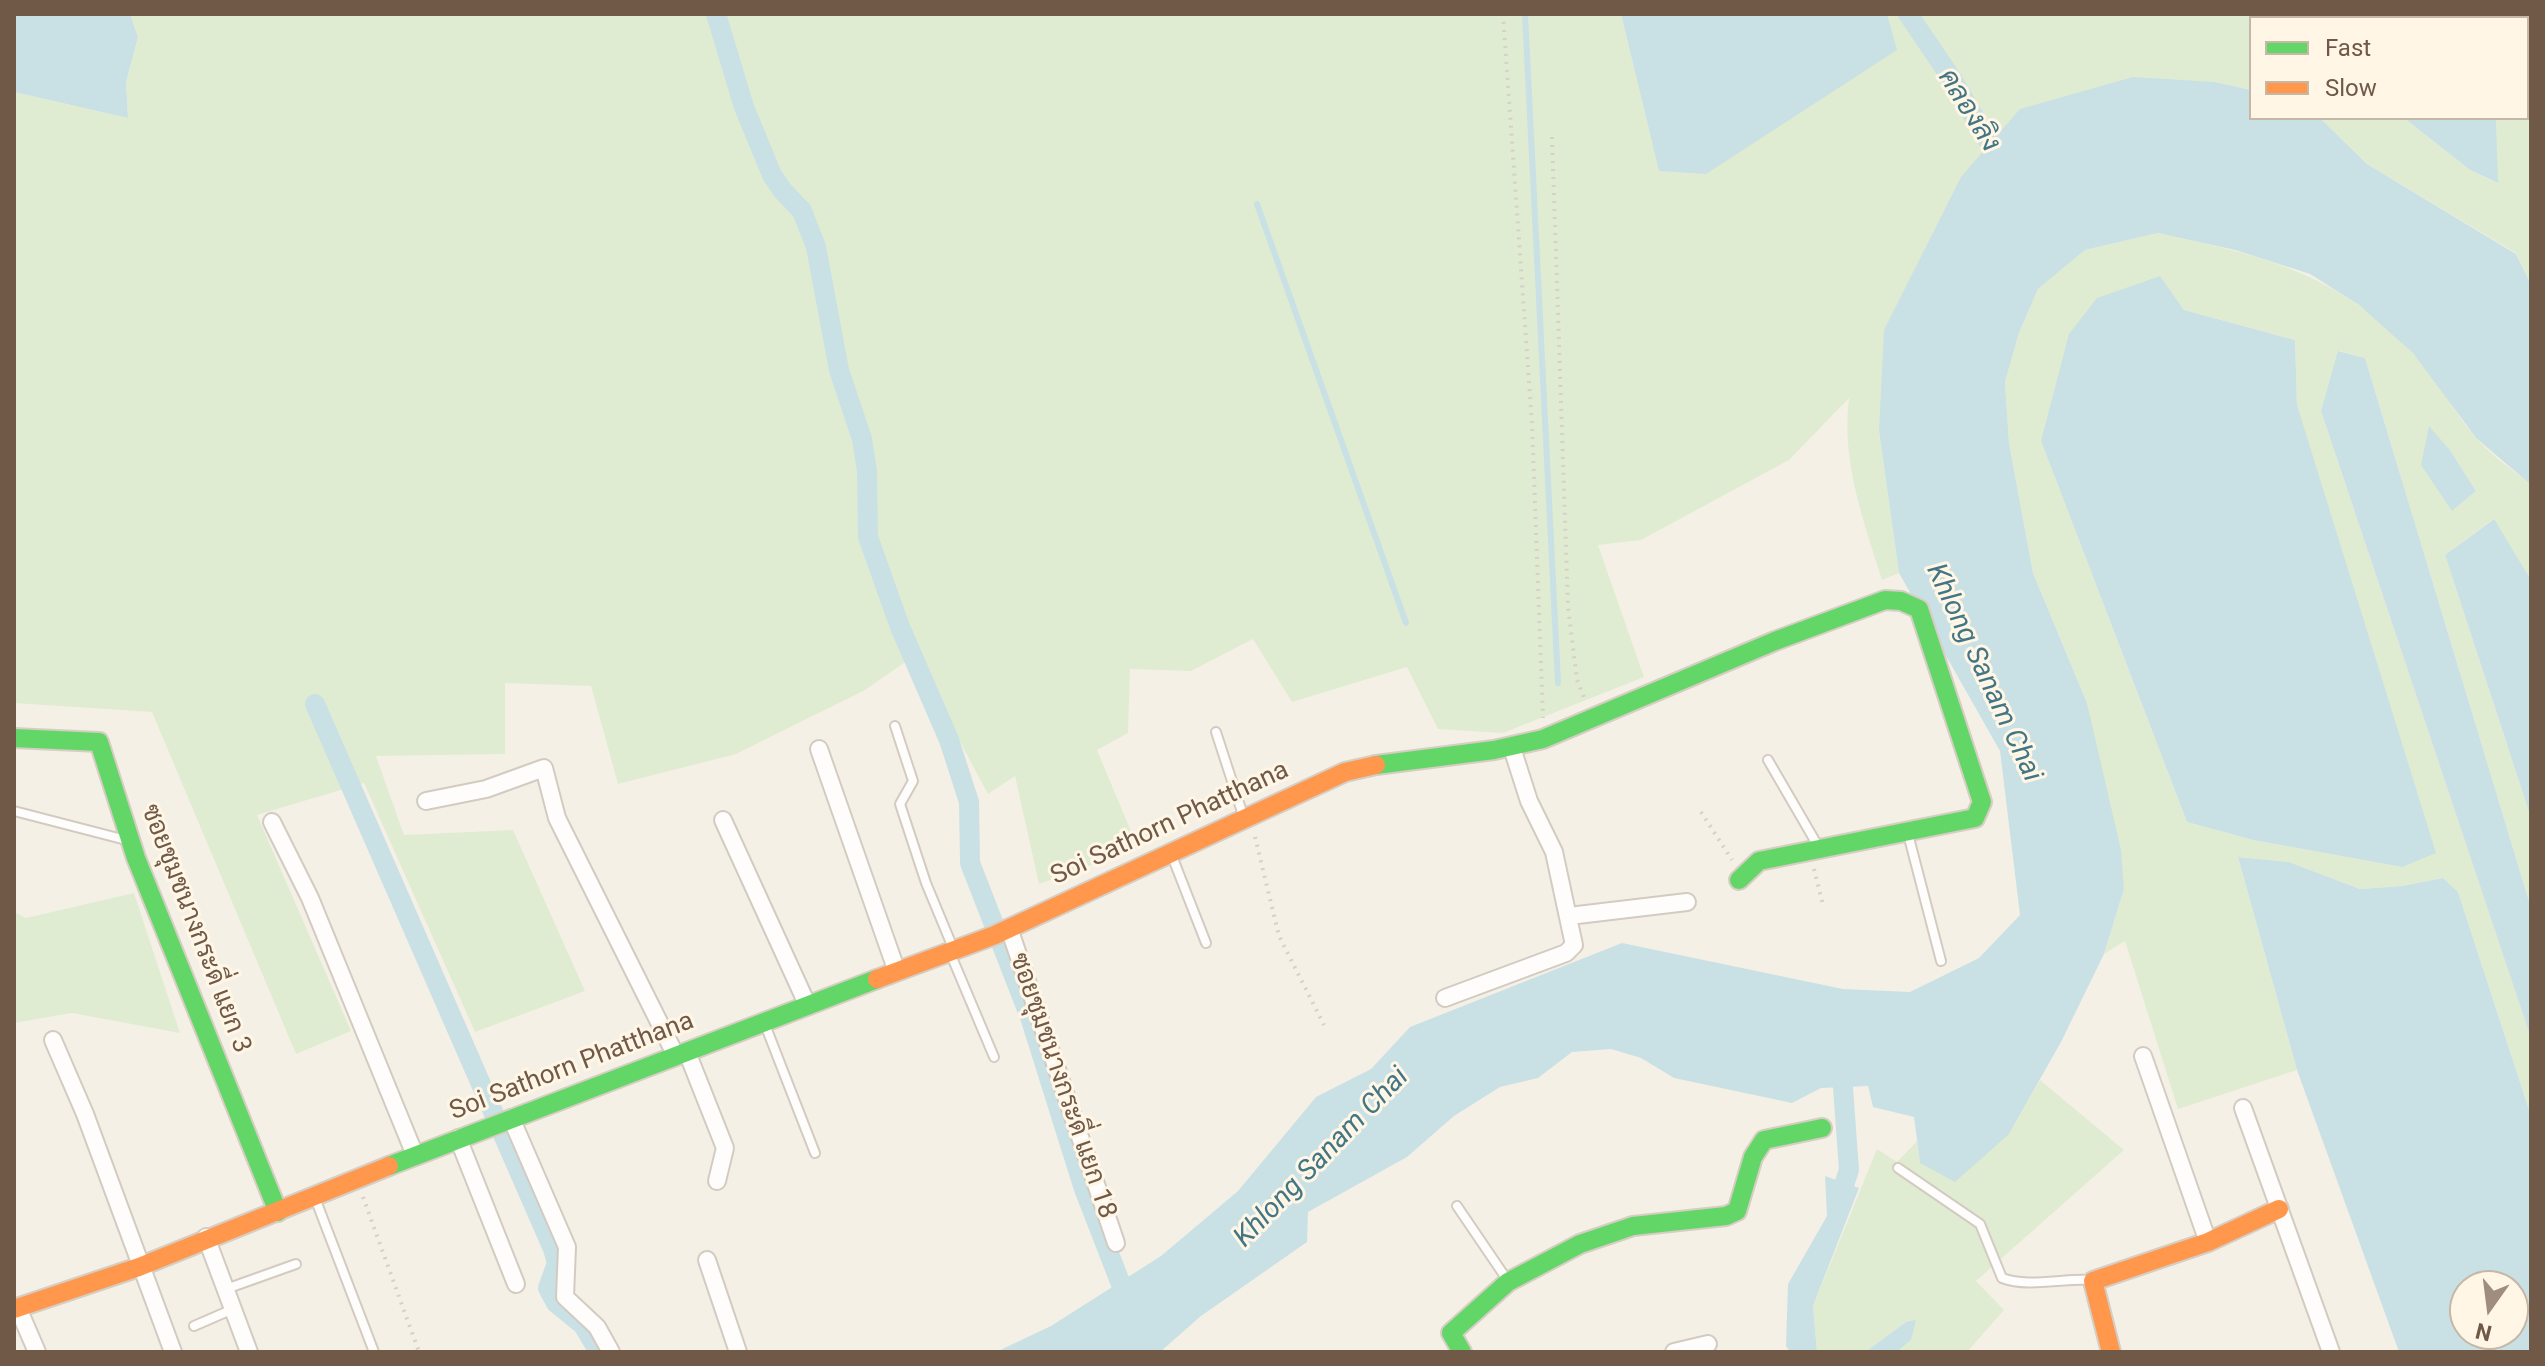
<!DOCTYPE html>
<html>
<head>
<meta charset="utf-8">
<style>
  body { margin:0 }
  #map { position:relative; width:2545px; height:1366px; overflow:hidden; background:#f5f0e6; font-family:Roboto,sans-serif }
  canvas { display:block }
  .frame { position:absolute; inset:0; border:16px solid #715948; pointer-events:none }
  .legend { position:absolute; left:2249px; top:16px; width:280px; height:104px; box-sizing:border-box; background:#fff6e6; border:2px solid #c6b7a7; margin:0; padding:10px 14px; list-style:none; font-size:24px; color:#715948 }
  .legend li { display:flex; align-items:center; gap:16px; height:40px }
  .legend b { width:40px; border:2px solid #c6b7a7 }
  .north { position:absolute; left:2449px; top:1270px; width:80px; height:80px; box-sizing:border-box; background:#fff6e6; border:2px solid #c6b7a7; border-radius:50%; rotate:194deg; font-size:22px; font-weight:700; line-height:32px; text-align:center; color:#715948 }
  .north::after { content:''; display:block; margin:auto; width:28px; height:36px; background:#9f8e7f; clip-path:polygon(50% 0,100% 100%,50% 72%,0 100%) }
</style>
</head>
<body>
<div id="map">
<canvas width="2545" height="1366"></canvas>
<div class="frame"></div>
<ul class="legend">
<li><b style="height:10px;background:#63d668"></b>Fast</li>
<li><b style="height:10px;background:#ff974d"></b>Slow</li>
</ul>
<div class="north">N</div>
</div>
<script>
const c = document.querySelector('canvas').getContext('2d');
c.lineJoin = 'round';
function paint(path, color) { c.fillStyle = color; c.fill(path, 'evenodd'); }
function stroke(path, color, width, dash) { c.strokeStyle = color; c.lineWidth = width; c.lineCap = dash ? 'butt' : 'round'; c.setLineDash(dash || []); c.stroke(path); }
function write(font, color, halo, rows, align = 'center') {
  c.font = font + ' Roboto,Sarabun,sans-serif'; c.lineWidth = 6; c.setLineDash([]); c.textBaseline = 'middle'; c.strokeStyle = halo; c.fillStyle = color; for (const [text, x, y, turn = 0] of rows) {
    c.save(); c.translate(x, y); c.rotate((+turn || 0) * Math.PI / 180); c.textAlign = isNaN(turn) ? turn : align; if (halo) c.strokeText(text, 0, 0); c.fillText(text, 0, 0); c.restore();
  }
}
paint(new Path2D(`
  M130 14H1621L1659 170 1896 50 1887 14H2326L2322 18H2251V90L2215 82 1879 431 1899 573 1882 580C1863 519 1841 461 1849 398L1789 460 1641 540 1598 545 1644 677 1503 733 1438 729 1407 667 1292 702 1253 639 1191 671 1130 669 1128 733 1097 750 1138 848 1039 884 1015 776 988 794 914 656 865 690 736 754 618 784 591 686 505 683V754L376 756 404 835 513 830 585 991 475 1032 364 783 257 815 351 1031 296 1054 152 712 14 703V92L128 118 126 82 138 37Z
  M2454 14 2531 16V284L2516 253 2367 164 2320 118H2404L2470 170 2497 183 2496 118H2527V18H2456Z
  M2158 233C2260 255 2339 273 2413 353 2437 379 2453 411 2475 437 2491 455 2513 470 2531 485V580L2493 519 2445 555 2531 818V908L2365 358 2339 351 2321 411 2531 1037V1116L2458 892 2443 878 2402 886 2360 889 2289 862 2238 857 2297 1070 2178 1109 2125 941 2104 954 2124 889 2087 703 2033 573 2009 443 2005 382 2019 333 2038 289 2085 250ZM2160 277 2184 310 2295 340 2297 405 2402 867 2253 840 2187 822 2041 441ZM2429 427 2450 450 2476 491 2452 511Z
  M134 893 180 1033 72 1013 14 1023V912L26 918Z
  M2040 1080 2124 1150 1976 1281 2004 1310 1967 1352H1897L1911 1340 1906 1322 1865 1352H1817L1813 1306 1877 1149 1897 1162 1917 1141 1920 1163 2009 1134Z`), '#e0ecd1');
paint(new Path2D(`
  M14 14H130L138 37 126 82 128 118 14 92Z
  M1621 14H1887L1897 50 1706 174 1659 171Z
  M2326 14H2454L2456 18H2322Z
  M2133 77 2215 82 2251 90V118H2320L2367 164 2516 254 2531 284V485L2476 438 2413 353 2359 305 2310 274 2235 250 2158 233 2085 250 2038 289 2019 333 2005 382 2009 443 2033 573 2087 703 2121 850 2124 889 2104 954 2061 1042 2009 1134 1955 1182 1920 1163 1914 1117 1873 1107 1868 1086 1821 1088 1792 1103 1674 1078 1641 1058 1611 1049 1572 1052 1538 1078 1500 1087 1454 1116 1407 1157 1308 1212 1307 1242 1201 1316 1160 1352H996L1051 1326 1161 1256 1238 1191 1316 1097 1371 1069 1410 1027 1622 943 1843 989 1910 992 1979 958 2020 915 2000 751 1899 573 1879 431 1884 330 1961 177 2020 109Z
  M2404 118H2496L2498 183 2470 170Z
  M2160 276 2184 310 2295 340 2297 405 2436 853 2402 867 2253 840 2187 822 2041 441 2069 334 2097 298Z
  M2338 351 2365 358 2531 908V1038L2321 411Z
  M2429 426 2450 450 2476 491 2452 511 2421 465Z
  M2494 519 2531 580V818L2445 555Z
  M2238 857 2289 862 2360 889 2402 886 2443 878 2458 892 2531 1116V1352H2399L2297 1070ZM2465 1286H2513V1334H2465Z
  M1825 1176 1859 1188 1813 1306 1817 1352H1790L1786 1346 1788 1284 1827 1216Z
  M1916 1320 1911 1340 1897 1352H1865L1906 1322Z`), '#c9e1e5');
stroke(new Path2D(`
  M1525 14 1558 683
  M1257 204 1406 623`), '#c9e1e5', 6);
stroke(new Path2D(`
  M716 14 744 107 772 175 783 191 802 211 816 247 839 370 862 439 867 471 868 537 900 627 949 740 969 802 970 863 1030 1017 1084 1189 1129 1305
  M1908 14 1952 79 2003 166
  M315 704 553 1249 557 1263 548 1288 556 1303 583 1325 599 1352
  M1837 1206 1849 1170 1841 1060`), '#c9e1e5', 20);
const lane = new Path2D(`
  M895 726 913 781 900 804 926 883 953 948
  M1216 732 1244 818
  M1768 760 1818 846
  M14 811 126 840
  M1908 834 1941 961
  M1172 856 1206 943
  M951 955 994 1057
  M764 1022 815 1153
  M1898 1168 1980 1224 2002 1278C2029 1288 2062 1278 2091 1280
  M315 1198 374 1352
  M1457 1206 1508 1281
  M226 1289 296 1264
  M194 1326 233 1309`);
const street = new Path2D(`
  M819 749 896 969
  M426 801 486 789 544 768 557 818 676 1056
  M723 820 807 1004
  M272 822 310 898 415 1155
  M1569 916 1687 902
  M1009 928 1116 1243
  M1445 998 1566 953 1574 945 1554 852 1529 801 1512 748
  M53 1040 85 1114 173 1352
  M687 1052 725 1148 717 1181
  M2143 1056 2208 1242
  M2243 1108 2331 1352
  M511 1118 567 1247 565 1297 597 1327 611 1352
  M458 1138 516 1284
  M206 1237 249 1352
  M707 1260 738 1352
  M18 1308 37 1352
  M1674 1352 1708 1344`);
const fast = new Path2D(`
  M14 738 99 742 136 858 278 1212
  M1376 765 1494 750 1543 739 1775 641 1885 600 1901 601 1919 609 1982 802 1975 818 1759 861 1739 880
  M389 1166 877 979
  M1462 1352 1451 1333 1508 1282 1580 1244 1633 1226 1726 1216 1737 1211 1753 1157 1764 1140 1822 1128`);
const slow = new Path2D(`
  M877 979 995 935 1345 772 1376 765
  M14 1309 139 1267 389 1166
  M2111 1352 2093 1281 2208 1242 2279 1209`);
stroke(lane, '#d3cbc2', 12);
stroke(street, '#d3cbc2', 20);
stroke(fast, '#d6cdc3', 22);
stroke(slow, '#d6cdc3', 22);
stroke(new Path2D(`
  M1503 14 1532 424 1543 718
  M1552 137 1568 607 1577 680 1585 700
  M1701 812 1732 860
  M1255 837 1279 936 1324 1025
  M1814 869 1823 905
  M363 1197 419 1352`), '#d7cfc8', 4, [2, 6]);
stroke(lane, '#fefdfb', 8);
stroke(street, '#fefdfb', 16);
stroke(fast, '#63d668', 18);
stroke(slow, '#ff974d', 18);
write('26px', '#715948', '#fff6e6', [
  ["Soi Sathorn Phatthana",1170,824,-25],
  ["ซอยชุมชนางกระดี่ แยก 3",195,929,69],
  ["Soi Sathorn Phatthana",572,1067,-21],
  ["ซอยชุมชนางกระดี่ แยก 18",1062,1086,71]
]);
write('italic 28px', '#437685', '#fff6e6', [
  ["คลองลิง",1968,111,58],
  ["Khlong Sanam Chai",1983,673,65],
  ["Khlong Sanam Chai",1322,1158,-46]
]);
</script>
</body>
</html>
